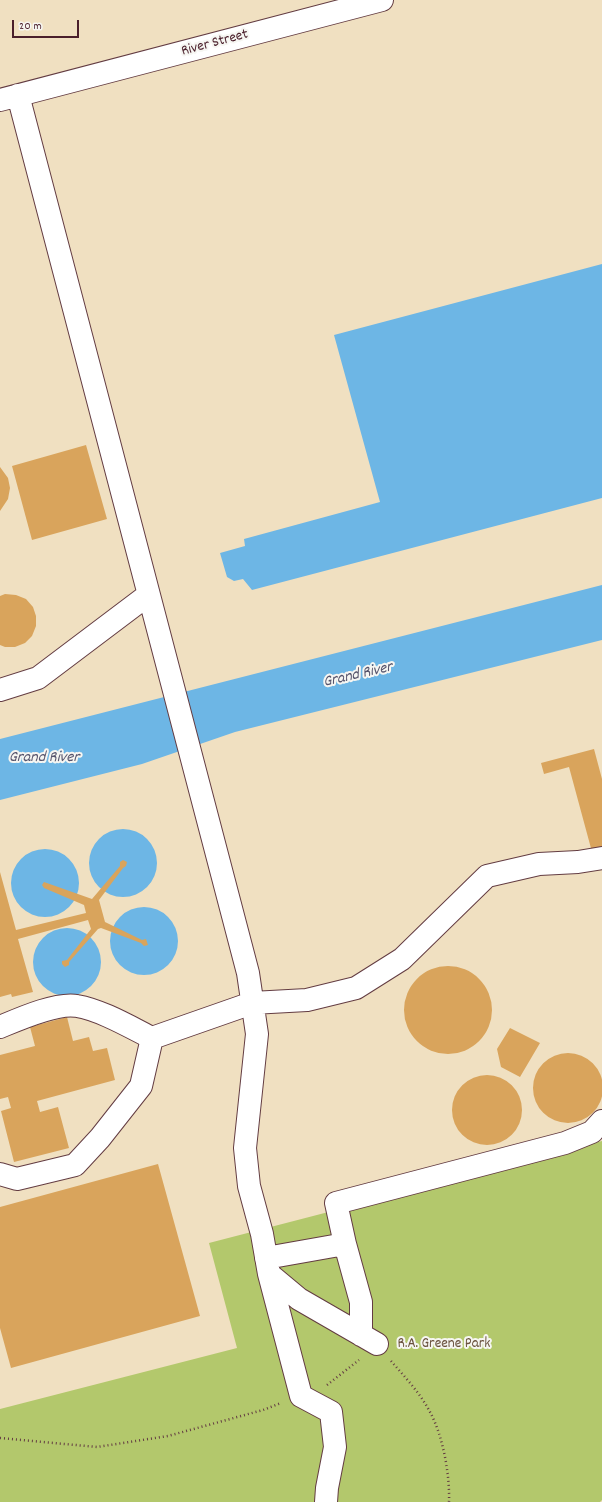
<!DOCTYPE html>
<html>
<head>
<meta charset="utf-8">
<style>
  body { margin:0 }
  #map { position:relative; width:602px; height:1502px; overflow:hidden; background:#f0e0c1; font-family:Dekko,sans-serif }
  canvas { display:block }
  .scale { position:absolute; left:12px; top:20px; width:67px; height:18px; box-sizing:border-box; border:2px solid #4a1f2b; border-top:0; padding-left:5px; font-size:12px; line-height:14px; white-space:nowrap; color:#4a1f2b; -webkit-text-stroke:3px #f6f6f2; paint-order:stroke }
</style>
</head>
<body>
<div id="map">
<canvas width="602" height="1502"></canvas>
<div class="scale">20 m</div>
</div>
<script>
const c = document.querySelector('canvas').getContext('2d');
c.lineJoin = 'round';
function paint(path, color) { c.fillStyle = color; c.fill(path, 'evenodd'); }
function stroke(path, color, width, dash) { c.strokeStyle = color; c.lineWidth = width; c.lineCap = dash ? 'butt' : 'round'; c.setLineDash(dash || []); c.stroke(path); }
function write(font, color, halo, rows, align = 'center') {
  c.font = font + ' Dekko,sans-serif'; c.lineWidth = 4; c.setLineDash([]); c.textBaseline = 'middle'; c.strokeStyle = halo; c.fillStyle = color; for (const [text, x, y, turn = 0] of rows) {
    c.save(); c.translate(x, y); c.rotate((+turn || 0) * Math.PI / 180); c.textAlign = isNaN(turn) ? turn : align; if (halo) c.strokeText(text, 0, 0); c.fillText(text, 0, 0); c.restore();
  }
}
paint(new Path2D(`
  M602 1141V1500L600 1502H0V1409L237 1348 209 1243Z`), '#b3c86c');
paint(new Path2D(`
  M602 264V498L252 590 243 579 234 581 227 577 220 553 245 546 244 539 380 502 334 335Z
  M602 585V640L235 732 142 764 0 800V739Z
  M89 863a34 34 0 1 1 68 0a34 34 0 1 1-68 0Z
  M11 883a34 34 0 1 1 68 0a34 34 0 1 1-68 0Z
  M110 941a34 34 0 1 1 68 0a34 34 0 1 1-68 0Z
  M33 962a34 34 0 1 1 68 0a34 34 0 1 1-68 0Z`), '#6db6e5');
paint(new Path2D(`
  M86 445 107 519 32 540 12 466Z
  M0 467 8 478 10 488 8 499 0 511Z
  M5 594 16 595 26 599 33 607 36 616V626L32 636 25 643 15 647H5L0 645V596Z
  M594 749 602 779V850L592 852 569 767 544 774 541 763Z
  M123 860 127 862 126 866 123 868 99 900 105 922 142 940 146 939 148 945 144 946 141 943 101 928 98 929 69 962V965L65 967 62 964V961L67 960 91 929 88 920 18 939 33 992 12 997 11 994 0 997V872L16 930 86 913 84 905 44 888 42 885 44 882 92 899 120 866V862Z
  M404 1010a44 44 0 1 1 88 0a44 44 0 1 1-88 0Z
  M67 1017 73 1041 89 1037 93 1051 107 1048 115 1080 37 1101 40 1112 58 1107 69 1148 14 1162 1 1111 11 1108 8 1097 0 1099V1055L35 1046 30 1027Z
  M510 1028 540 1043 520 1077 501 1067 497 1049Z
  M533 1088a35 35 0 1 1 70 0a35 35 0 1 1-70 0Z
  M452 1110a35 35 0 1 1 70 0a35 35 0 1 1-70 0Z
  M158 1164 200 1316 11 1368 0 1328V1207Z`), '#d9a45c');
const minor = new Path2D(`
  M18 95 248 973 257 1034 245 1148 249 1186 262 1234 269 1274 299 1299 377 1344
  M0 100 382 0
  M0 690 38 678 148 595
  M0 1027C19 1019 57 1002 77 1006 101 1010 130 1027 152 1038L252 1003 307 1000 356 988 402 959 487 876 539 864 578 862 602 858
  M0 1174 17 1179 75 1165 100 1138 141 1086 152 1038
  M345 1244 336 1203 565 1143 592 1132 602 1121
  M266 1258 345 1244 361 1302V1335
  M269 1274 301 1396 331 1412 335 1447 327 1488 326 1502`);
stroke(minor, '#633c42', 24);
stroke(new Path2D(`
  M391 1361C405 1377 420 1393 430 1412 443 1436 450 1475 449 1502
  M327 1385 359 1360
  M0 1438 97 1447 168 1436 263 1410 281 1403`), '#633c42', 2.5, [1, 3]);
stroke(minor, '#fff', 22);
write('15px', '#4a1f2b', '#f6f6f2', [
  ["River Street",215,44,-15]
]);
write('15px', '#6a523e', '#f6f6f2', [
  ["R.A. Greene Park",444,1345]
]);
write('italic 16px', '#56546c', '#f6f6f2', [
  ["Grand River",358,676,-13],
  ["Grand River",44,759]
]);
</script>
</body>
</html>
